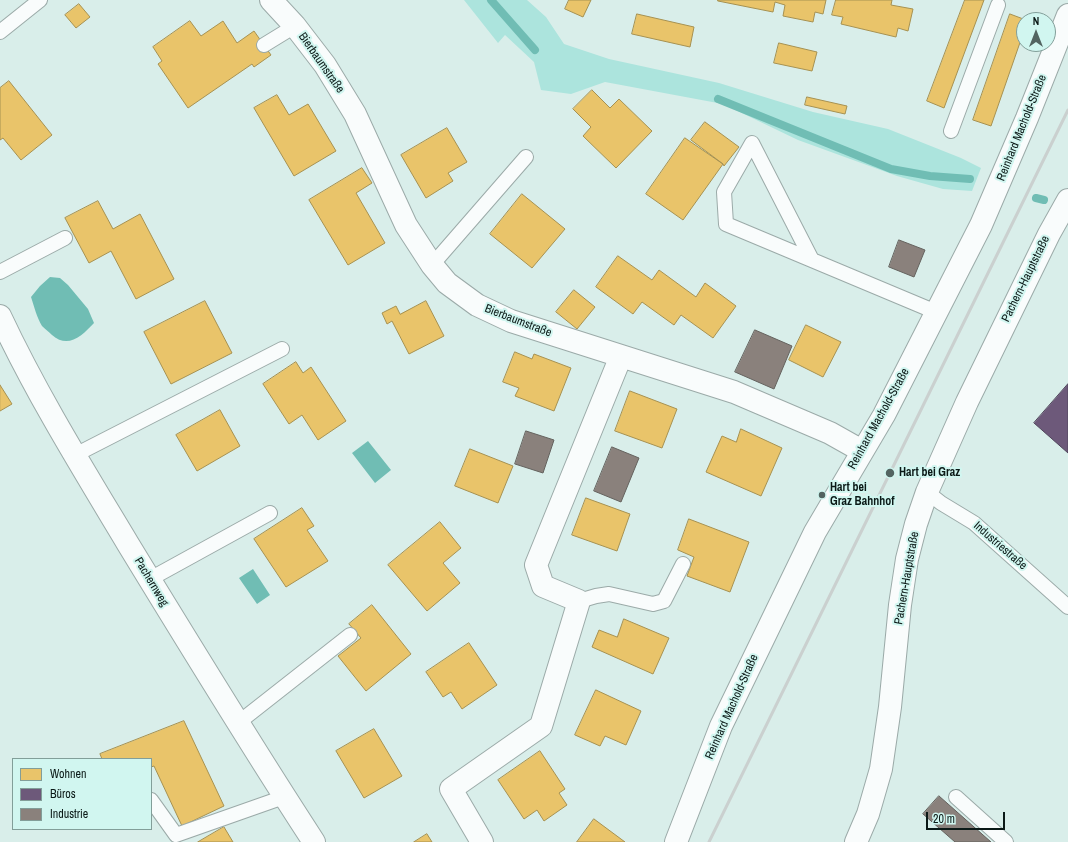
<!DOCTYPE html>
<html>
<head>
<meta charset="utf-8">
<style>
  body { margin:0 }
  #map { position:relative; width:1068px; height:842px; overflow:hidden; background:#d9eeea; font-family:"Archivo Narrow",sans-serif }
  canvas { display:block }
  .legend { position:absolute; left:12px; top:758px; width:140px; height:72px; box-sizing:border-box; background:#d1f6f0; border:1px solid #829e99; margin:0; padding:5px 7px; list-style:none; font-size:12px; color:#0b1917 }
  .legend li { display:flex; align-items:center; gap:8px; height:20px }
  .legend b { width:20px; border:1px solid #829e99 }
  .north { position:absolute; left:1016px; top:12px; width:40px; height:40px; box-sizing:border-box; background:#d1f6f0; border:1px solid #829e99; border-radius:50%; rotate:0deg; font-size:11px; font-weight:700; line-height:16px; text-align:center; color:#0b1917 }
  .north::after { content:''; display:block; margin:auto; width:14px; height:18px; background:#536461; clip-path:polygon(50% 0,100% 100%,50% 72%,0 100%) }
  .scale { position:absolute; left:926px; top:812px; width:79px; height:18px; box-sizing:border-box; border:2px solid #0b1917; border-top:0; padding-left:5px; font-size:12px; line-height:14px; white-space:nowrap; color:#0b1917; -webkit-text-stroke:3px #d1f6f0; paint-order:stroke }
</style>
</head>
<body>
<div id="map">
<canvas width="1068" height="842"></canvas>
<ul class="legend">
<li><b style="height:11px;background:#e9c46a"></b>Wohnen</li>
<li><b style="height:11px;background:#6d597a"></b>Büros</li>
<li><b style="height:11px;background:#8a817c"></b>Industrie</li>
</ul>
<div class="north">N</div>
<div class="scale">20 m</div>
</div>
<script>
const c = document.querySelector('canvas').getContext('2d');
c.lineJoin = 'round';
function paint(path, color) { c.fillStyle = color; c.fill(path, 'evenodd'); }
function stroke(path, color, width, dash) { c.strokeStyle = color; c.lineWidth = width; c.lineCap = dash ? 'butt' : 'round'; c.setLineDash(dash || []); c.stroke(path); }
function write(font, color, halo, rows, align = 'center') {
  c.font = font + ' "Archivo Narrow",sans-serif'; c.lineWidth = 4; c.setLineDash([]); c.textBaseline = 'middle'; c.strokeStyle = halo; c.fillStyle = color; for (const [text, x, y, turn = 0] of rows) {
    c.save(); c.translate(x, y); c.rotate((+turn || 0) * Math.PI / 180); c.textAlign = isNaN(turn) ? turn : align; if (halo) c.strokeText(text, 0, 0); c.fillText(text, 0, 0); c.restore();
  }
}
paint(new Path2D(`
  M464 0H527L546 17 564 44 609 59 719 83 813 112 888 129 961 158 981 168 972 191 943 189 897 176 798 140 723 104 605 82 571 94 541 90 534 62 505 35 498 43Z`), '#ace4dd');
paint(new Path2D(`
  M50 277 60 278 68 285 88 309 94 323C82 336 68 349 52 335 49 332 45 329 42 326 37 318 34 306 31 297L40 286Z
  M368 441 391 470 375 483 352 453Z
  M253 569 270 595 257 604 239 578Z`), '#70bdb4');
const homes = new Path2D(`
  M569 0H591L583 17 565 9Z
  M718 0H826L823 14 815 12 813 22 783 16 785 5 775 2 773 12 718 1Z
  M836 0H892L891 5 913 9 908 31 898 28 896 37 841 24 843 17 832 15Z
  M965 0H984L944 108 927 101Z
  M79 4 90 17 76 28 65 15Z
  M637 14 694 27 690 47 632 34Z
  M1010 14 1026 20H1024V31L991 126 973 120Z
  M190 21 201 36 223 21 237 43 254 31 271 55 254 67 252 64 188 108 158 64 162 61 153 47Z
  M779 43 817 52 812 71 774 63Z
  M9 81 52 135 21 160 3 138 0 140V88Z
  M592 90 610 108 619 99 652 131 616 168 583 136 591 127 573 109Z
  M277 95 289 115 308 104 336 151 294 176 254 108Z
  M807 97 847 106 845 114 805 105Z
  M705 122 739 147 724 166 723 164 691 140Z
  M447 128 467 162 448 173 453 181 426 198 401 155Z
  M685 138 723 164 683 220 646 194Z
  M362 168 372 183 356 193 385 243 348 265 309 200Z
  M522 194 565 229 532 268 490 234Z
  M98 201 113 229 140 214 174 279 136 299 111 251 89 263 65 218Z
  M618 256 652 280 659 270 696 297 705 283 736 306 713 338 681 315 674 325 642 302 633 314 596 287Z
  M574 290 595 307 577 329 556 312Z
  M205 301 232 353 171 384 144 332Z
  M426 301 444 336 409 354 392 321 387 324 382 313 396 306 400 314Z
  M806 325 841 342 823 377 789 360Z
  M515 352 532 359 534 354 571 368 554 411 515 396 519 388 503 382Z
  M296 362 303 373 311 367 346 421 318 440 302 415 289 424 263 384Z
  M0 385 12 404 0 411Z
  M630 391 677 409 662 448 615 431Z
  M220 410 240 446 197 471 176 435Z
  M741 429 782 448 761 496 706 472 722 436 736 442Z
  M470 449 513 466 498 503 455 486Z
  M586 498 630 514 617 551 572 535Z
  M302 508 314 526 307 530 328 561 286 587 254 539Z
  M689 519 749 542 730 592 687 576 694 557 678 550Z
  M440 522 461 548 443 563 460 583 427 611 388 565Z
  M372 605 411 654 366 691 338 656 361 638 349 624Z
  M624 619 669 638 653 674 592 647 599 630 617 637Z
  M469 643 497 685 462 709 451 692 443 697 426 672Z
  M596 690 641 711 626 745 605 736 600 746 575 735Z
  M184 721 224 806 182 826 154 766 151 767V759H102L100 754Z
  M374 729 402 776 364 798 336 751Z
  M540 751 565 789 559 793 567 805 544 821 537 810 524 819 498 780Z
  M594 819 625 842H577Z
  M224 827 233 842H198Z
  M427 834 432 842H414Z`);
paint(homes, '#e9c46a');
stroke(homes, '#a69151', 1);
const offices = new Path2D(`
  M1068 384V453L1034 423Z`);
paint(offices, '#6d597a');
stroke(offices, '#50465c', 1);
const industry = new Path2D(`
  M899 240 925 250 914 277 889 267Z
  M755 330 792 346 774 389 735 372Z
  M526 431 554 440 543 473 515 464Z
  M612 447 639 458 621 502 594 491Z
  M939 796 991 842H955L923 814Z`);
paint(industry, '#8a817c');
stroke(industry, '#64625e', 1);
stroke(new Path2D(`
  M491 0 535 50
  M718 99 891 169 930 176 970 179
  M1036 198 1044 200`), '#70bdb4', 8);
const lane = new Path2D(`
  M0 32 40 0
  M264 45 295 26
  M951 131 998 5
  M812 260 752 143 724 192 726 224 936 312
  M432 265 526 157
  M0 272 65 238
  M75 455 282 349
  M927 492 941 503 974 523 1068 607
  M150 579 270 513
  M579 601 596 596 609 594 653 604 664 601 683 564
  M238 723 350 635
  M956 797 1006 842
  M151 800 176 835 284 797`);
const street = new Path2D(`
  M271 0 295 26 325 65 355 114 406 225 432 265 447 283 477 305 511 321 734 392 830 433 862 451
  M0 316C37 395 83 469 128 544 189 644 250 744 314 842
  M482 842 451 789 541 726 579 601 543 586 536 565 621 356
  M676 842 721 726 815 532 884 415 981 225 1027 118 1068 15`);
const secondary = new Path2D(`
  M856 842 868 814 881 769 890 707 900 605 907 559 916 524 927 492 967 402 1049 234 1068 200`);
stroke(lane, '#9baaa8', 16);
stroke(street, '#9baaa8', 24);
stroke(secondary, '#9baaa8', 24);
stroke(lane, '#f9fcfc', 14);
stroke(street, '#f9fcfc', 22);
stroke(secondary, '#f9fcfc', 22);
stroke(new Path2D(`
  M709 842 1068 110`), '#cad0cf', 3);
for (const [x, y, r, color] of [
  [890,473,5,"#536461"],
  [822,495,4,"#536461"]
]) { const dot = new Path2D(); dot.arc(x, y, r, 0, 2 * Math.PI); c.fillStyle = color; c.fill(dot); stroke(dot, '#d1f6f0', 1.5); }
write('12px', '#0b1917', '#d1f6f0', [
  ["Bierbaumstraße",321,63,55],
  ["Reinhard Machold-Straße",1022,128,-68],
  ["Pachern-Hauptstraße",1026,279,-64],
  ["Bierbaumstraße",518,321,21],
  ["Reinhard Machold-Straße",879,419,-61],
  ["Industriestraße",1000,546,41],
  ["Pachern-Hauptstraße",907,578,-80],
  ["Pachernweg",151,582,59],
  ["Reinhard Machold-Straße",732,707,-66]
]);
write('bold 12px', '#0b1917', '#d1f6f0', [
  ["Hart bei Graz",899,473],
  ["Hart bei",830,488],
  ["Graz Bahnhof",830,502]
], 'left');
</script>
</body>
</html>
